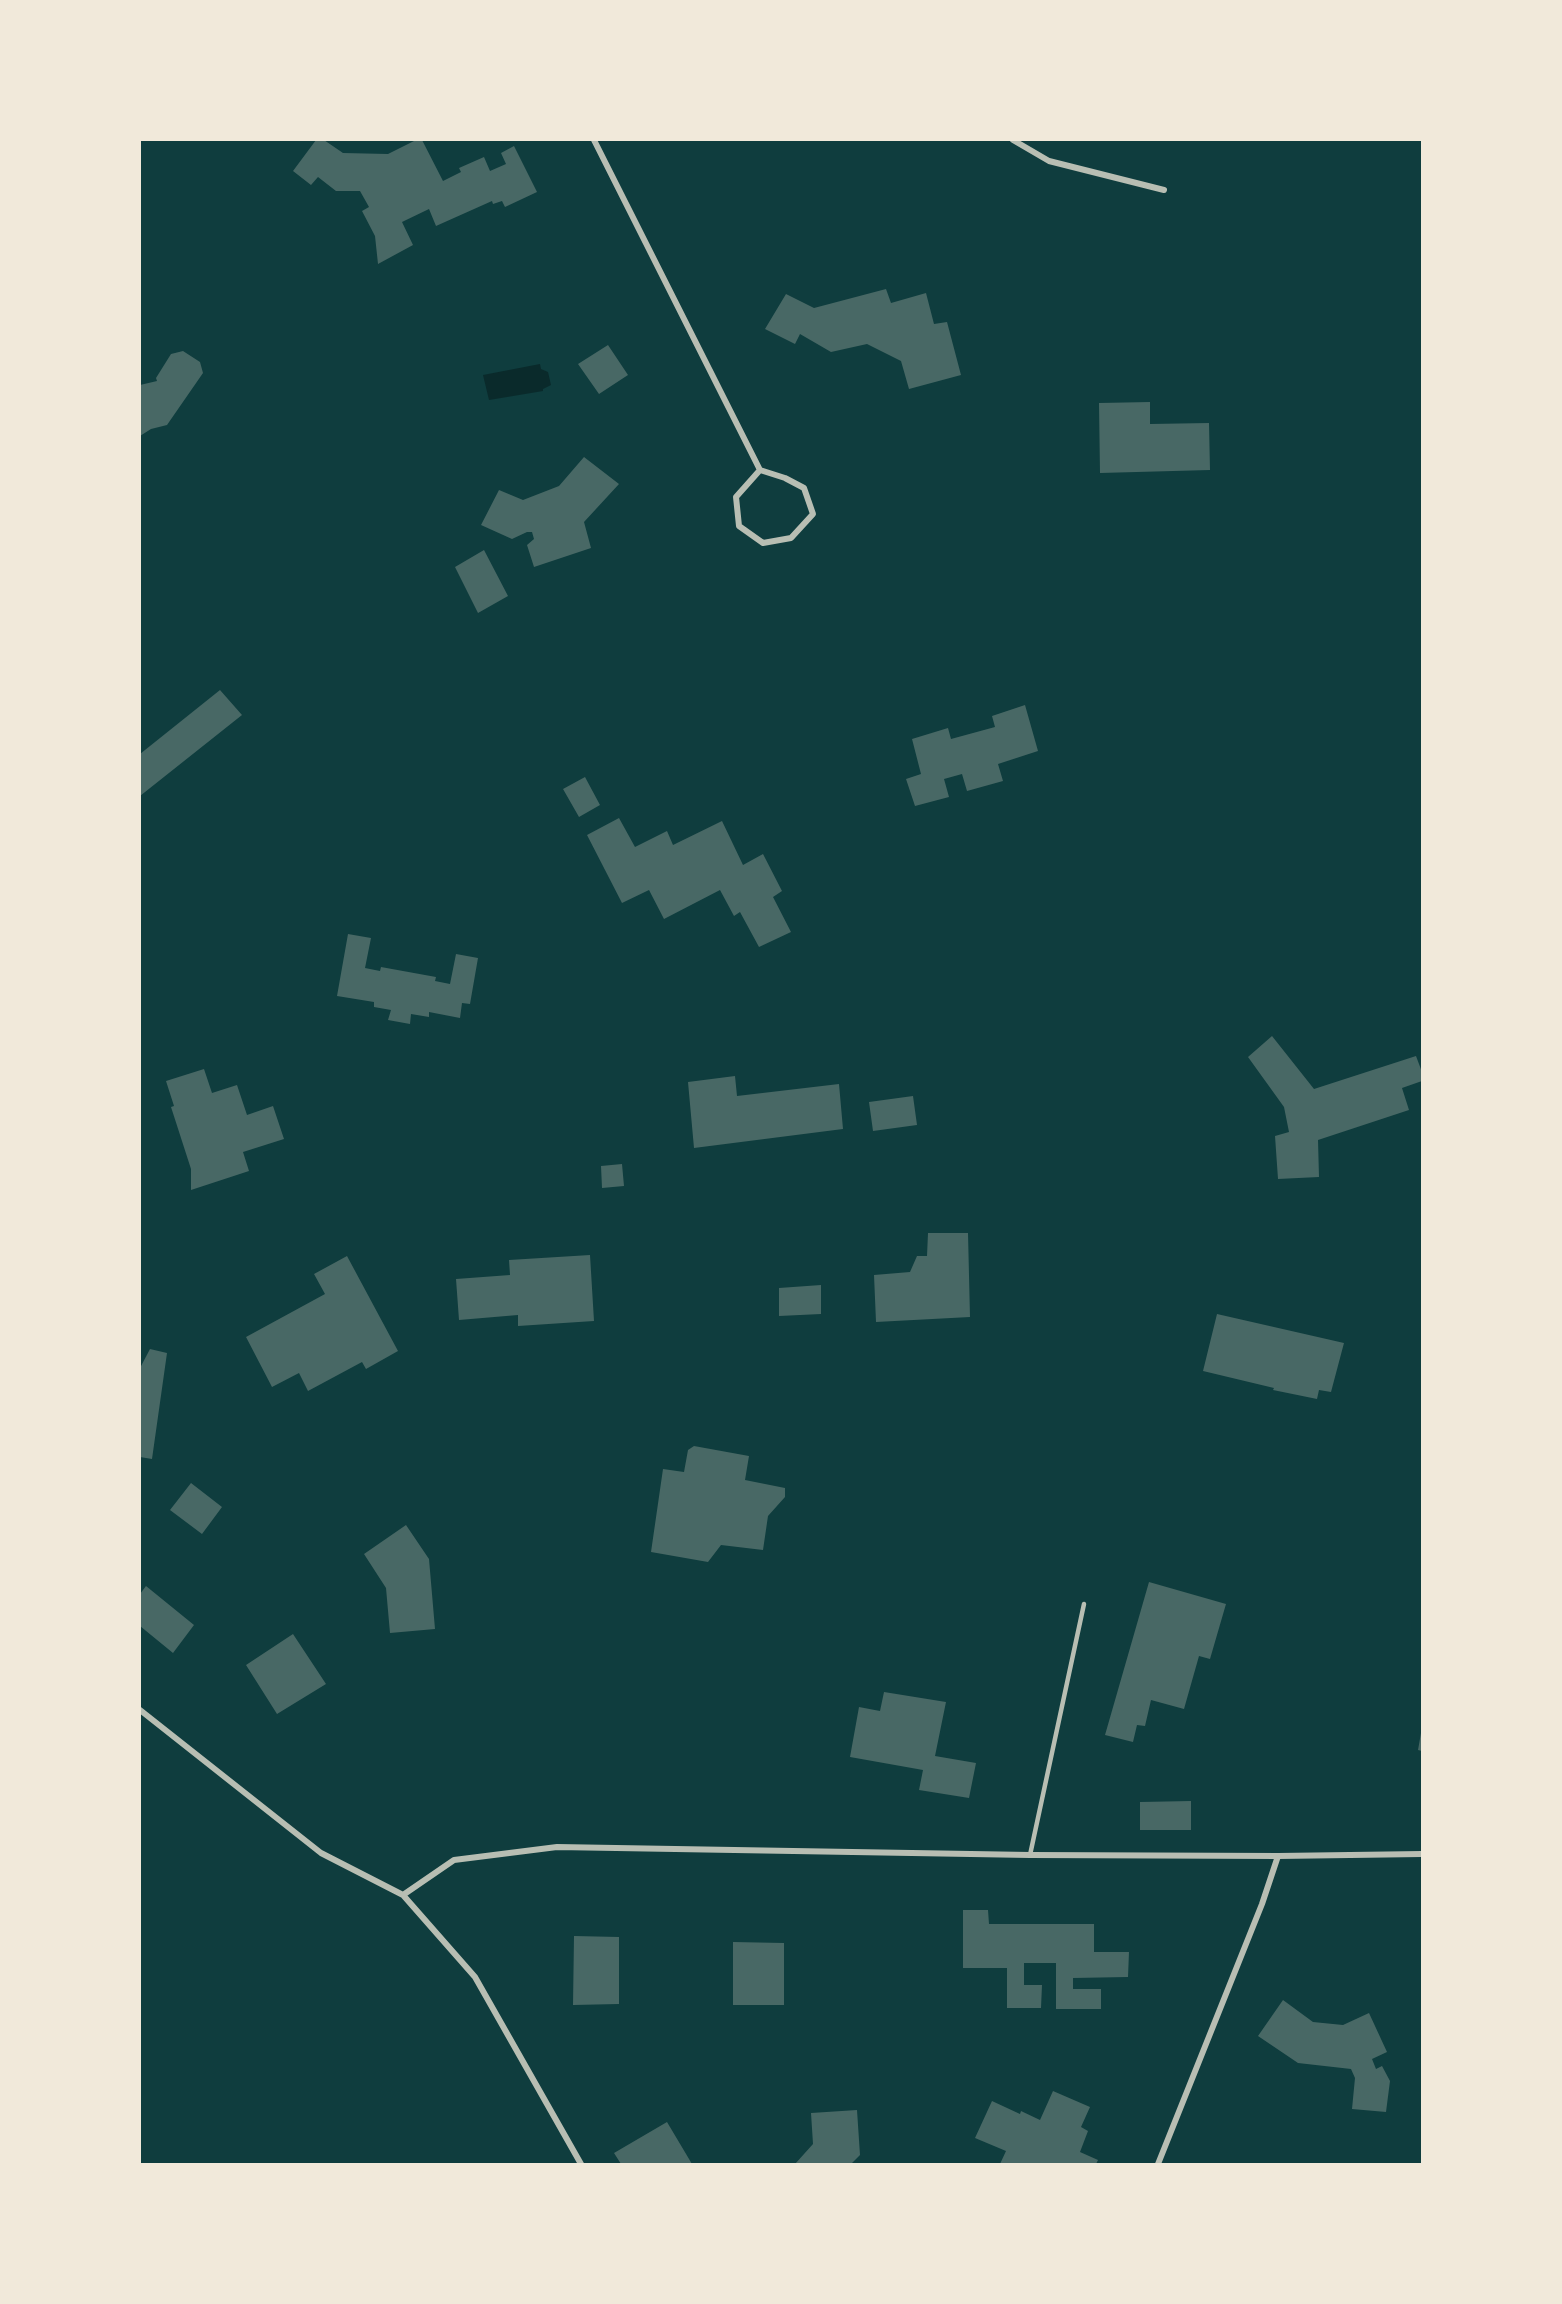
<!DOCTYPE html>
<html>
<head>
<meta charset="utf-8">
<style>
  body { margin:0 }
  #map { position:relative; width:1562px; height:2304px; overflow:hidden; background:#0f3d3e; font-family:Raleway,sans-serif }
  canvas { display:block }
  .frame { position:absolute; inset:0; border:141px solid #f1e9da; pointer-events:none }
</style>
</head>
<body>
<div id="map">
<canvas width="1562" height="2304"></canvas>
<div class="frame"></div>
</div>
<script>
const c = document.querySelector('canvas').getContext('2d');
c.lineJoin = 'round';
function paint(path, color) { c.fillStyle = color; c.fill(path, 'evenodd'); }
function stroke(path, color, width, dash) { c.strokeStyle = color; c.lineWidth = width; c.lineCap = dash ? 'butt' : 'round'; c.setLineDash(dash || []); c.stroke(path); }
paint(new Path2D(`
  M540 364 541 369 548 372 551 385 543 389V391L489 400 483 375Z`), '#0a2a2b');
paint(new Path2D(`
  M316 140H324L343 153 388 154 416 140H422L443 181 461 172 459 168 484 157 490 171 506 164 501 153 514 146 537 192 505 207 502 201 493 204 492 201 436 226 429 209 402 222 413 245 378 264 375 236 362 211 369 207 360 191H336L318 177 311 185 293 171Z
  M886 289 891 303 926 293 934 324 947 322 961 375 909 389 901 361 867 344 831 352 800 334 795 344 765 329 786 294 814 308Z
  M608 345 628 375 599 394 578 364Z
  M183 351 200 362 203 373 167 425 151 429 140 436V385L157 381 156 378 171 354Z
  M1150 402V424L1209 423 1210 470 1100 473 1099 403Z
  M584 457 619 484 584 522 591 548 534 567 527 545 534 539 532 532H527L512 539 481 525 499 490 523 500 559 486Z
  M484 550 508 596 478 613 455 567Z
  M220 690 242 715 140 796V754Z
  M1025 705 1038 751 998 764 1003 781 967 791 962 774 944 779 949 797 915 806 906 779 921 774 912 739 948 728 951 739 995 727 992 716Z
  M585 777 600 805 579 817 563 789Z
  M619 818 635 847 667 831 673 845 722 821 743 865 763 854 782 891 773 897 791 932 759 947 740 912 734 916 720 890 664 919 649 890 622 903 587 835Z
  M348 934 371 938 365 968 380 971 381 967 436 977 435 981 450 984 456 954 478 958 470 1004 462 1003 460 1018 429 1012V1017L411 1014 410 1024 388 1020 391 1010 374 1007V1002L337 996Z
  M1272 1036 1314 1089 1416 1056 1422 1072V1081L1402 1088 1409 1110 1318 1140 1319 1177 1278 1179 1275 1136 1289 1132 1284 1107 1248 1057Z
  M204 1069 212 1093 237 1085 247 1115 273 1106 284 1139 243 1152 249 1171 191 1190V1169L171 1107 174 1106 166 1081Z
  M735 1076 737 1096 839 1084 843 1129 694 1148 688 1082Z
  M913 1096 917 1125 873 1131 869 1102Z
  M622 1164 624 1186 602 1188 601 1166Z
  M928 1233H968L970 1317 876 1322 874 1275 910 1272 917 1256H927Z
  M590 1255 594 1321 518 1326V1315L459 1320 456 1279 510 1275 509 1260Z
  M347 1256 398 1351 366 1369 362 1362 308 1391 299 1373 272 1387 246 1337 325 1294 314 1274Z
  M821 1285V1314L779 1316V1288Z
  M1217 1314 1344 1343 1331 1392 1319 1390 1317 1399 1273 1390 1274 1388 1203 1371Z
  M150 1349 167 1353 152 1459 140 1457V1368Z
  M694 1446 749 1456 745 1480 785 1488V1497L768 1516 763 1550 721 1545 708 1562 651 1552 663 1469 684 1472 688 1450Z
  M191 1483 222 1507 202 1534 170 1510Z
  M406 1525 429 1559 435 1629 390 1633 386 1588 364 1554Z
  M1149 1582 1226 1604 1210 1659 1199 1656 1184 1709 1151 1700 1145 1726 1137 1725 1133 1742 1105 1735Z
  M146 1586 194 1625 173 1653 140 1626V1594Z
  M293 1634 326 1684 277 1714 246 1665Z
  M884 1692 946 1702 935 1756 976 1763 969 1798 919 1790 923 1770 850 1757 859 1707 880 1711Z
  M1421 1733H1422V1751L1418 1750Z
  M1191 1801V1830H1140V1802Z
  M963 1910H988L989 1924H1094V1952H1129L1128 1977 1073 1978V1989H1101V2009H1056V1963H1024V1985H1042L1041 2008H1007V1968H963Z
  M574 1936 619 1937V2004L573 2005Z
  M733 1942 784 1943V2005H733Z
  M1283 2000 1313 2022 1343 2025 1369 2013 1387 2052 1372 2059 1376 2069 1382 2066 1390 2081 1386 2112 1352 2109 1355 2078 1351 2069 1298 2063 1258 2036Z
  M1053 2091 1090 2107 1081 2127 1088 2131 1080 2152 1098 2160 1096 2164H1000L1006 2151 975 2138 992 2101 1020 2114 1021 2111 1040 2120Z
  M857 2110 860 2155 851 2164H795L813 2144 811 2113Z
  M667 2122 692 2164H621L614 2153Z`), '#486865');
stroke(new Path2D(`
  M1030 1855 1084 1604`), '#b8beb3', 4.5);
stroke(new Path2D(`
  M594 140 760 470 785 478 804 488 813 514 791 538 763 543 739 526 736 497 760 470
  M1013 140 1049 161 1164 190
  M140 1710 321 1853 403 1895 475 1977 581 2164
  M403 1895 454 1860 557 1847 1030 1855 1278 1856 1422 1854
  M1158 2164 1262 1904 1278 1856`), '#b8beb3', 6);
</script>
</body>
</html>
